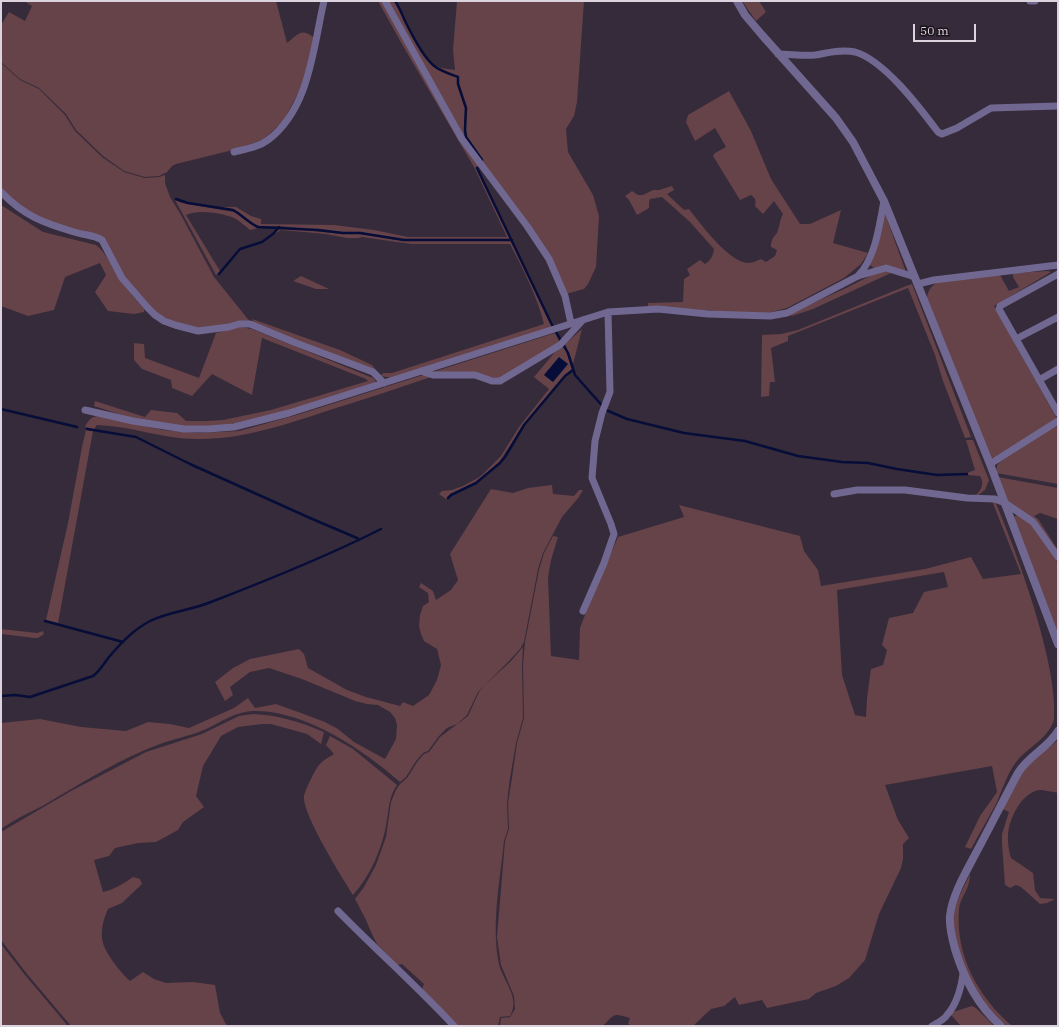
<!DOCTYPE html>
<html>
<head>
<meta charset="utf-8">
<style>
  body { margin:0 }
  #map { position:relative; width:1059px; height:1027px; overflow:hidden; background:#362b3a; font-family:"IBM Plex Serif",serif }
  canvas { display:block }
  .frame { position:absolute; inset:0; border:2px solid #dbd3dd; pointer-events:none }
  .scale { position:absolute; left:913px; top:24px; width:63px; height:18px; box-sizing:border-box; border:2px solid #dbd3dd; border-top:0; padding-left:5px; font-size:12px; line-height:14px; white-space:nowrap; color:#dbd3dd; -webkit-text-stroke:3px #1a151c; paint-order:stroke }
</style>
</head>
<body>
<div id="map">
<canvas width="1059" height="1027"></canvas>
<div class="frame"></div>
<div class="scale">50 m</div>
</div>
<script>
const c = document.querySelector('canvas').getContext('2d');
c.lineJoin = 'round';
function paint(path, color) { c.fillStyle = color; c.fill(path, 'evenodd'); }
function stroke(path, color, width, dash) { c.strokeStyle = color; c.lineWidth = width; c.lineCap = dash ? 'butt' : 'round'; c.setLineDash(dash || []); c.stroke(path); }
paint(new Path2D(`
  M24 1H276L287 43C298 35 301 27 314 38L303 84 284 120 264 139 237 149 176 164 172 166 167 172 159 176 145 177 124 171 103 156 76 130 66 114 39 88 20 79 1 62V25L9 12 25 21 32 6Z
  M378 1H382L478 165 477 168 479 174 511 239 404 240 360 232 344 233 279 226H258L251 223 239 212 233 210 217 207H236L251 216 261 219V224L334 225 374 230 408 237H507L474 167 403 46Z
  M386 1H394C407 19 415 51 432 65 439 72 449 74 458 77V84L465 108 464 130 465 138 482 160 483 159 466 137 465 130 466 108 459 84V77L441 70 433 64 441 68 455 70 453 50 457 1H584L577 102 574 116 566 129 568 152 593 195 599 216 596 267 588 284 584 289 566 294 549 254 464 139Z
  M742 1H759L766 12 756 21Z
  M1 63 20 80 39 89 65 115 75 131 102 157 124 172 145 178 159 177 165 175V183L170 197 181 215 214 277 251 323 211 329 188 328 156 314 124 276 105 243 36 220 1 191Z
  M729 91 751 131 771 179 800 224H810L841 210 833 243 868 253 861 264 844 278 787 308 768 313H748L648 307V303L683 302 684 279 690 275 687 269 700 260 705 264C711 260 713 256 714 249L690 222 662 197 650 199 649 202V208L637 215 629 200 625 196 632 191 638 195H643L653 190H659L672 186 674 190 667 194 684 210 689 209C700 223 730 264 749 263 753 263 758 260 761 259L766 262 775 256 777 250 771 247C771 236 776 237 778 230 780 224 780 219 783 214L774 201 763 214 755 206C756 200 756 199 751 195L740 200 713 156 715 153 726 147 715 128 695 141 686 122 688 115Z
  M175 200 182 203 234 212 258 228 250 230C245 226 240 221 234 218 222 213 198 209 186 215L220 271 216 275Z
  M1 205 43 232 96 245C107 253 115 273 123 284 130 293 137 301 144 309V312L134 314 108 311 95 292 106 275 100 263 65 277 54 310 28 316 1 306Z
  M884 211 906 272 874 268 870 265Z
  M280 228 344 234H360L405 241H512L552 327 392 378 381 376 383 373H392L544 324C537 296 523 269 510 244H411L362 237 358 238H347L326 234 281 230 274 234Z
  M885 271 891 273 813 309 792 316 787 315 846 288 874 274Z
  M1048 271 1051 272 994 306 1057 419 993 458 991 457 927 299C927 291 932 285 939 281L1000 275 1009 291 1019 287 1013 277V273Z
  M301 276 329 289H316L293 281Z
  M912 284 971 437 965 438 943 381 935 355 908 288 788 336V341L771 348 775 382H770L769 396 761 397 762 335 781 334 798 330 906 286Z
  M252 319 340 350 372 365 375 369 376 373 256 326Z
  M240 327 252 329 373 378 375 380 376 383 289 410 223 426 185 427 137 420 94 406 95 401 145 417 151 410 177 413 186 421H207L223 420 271 410 368 381 366 379 262 338 252 395 212 374 192 396 172 388 171 380 142 369 134 360V343L144 344 145 358 199 378 216 333Z
  M582 329 573 364 565 344Z
  M555 333 560 343 500 378 433 372Z
  M563 347 567 353 572 369 565 376 524 425 499 462 476 483 451 495 446 499 439 494 442 491 452 490 463 486 478 478 483 474 501 456 519 427 549 389 534 377 555 352Z
  M423 375 434 376C399 388 365 399 330 410 287 424 242 440 196 439 163 439 131 426 97 425L94 429 85 427C88 421 90 417 98 416L163 430 198 433 239 431 300 414Z
  M1058 426V484L996 473 997 465 1000 462 1050 429Z
  M86 430 93 431 58 623 46 620 68 523 82 447Z
  M966 440H973L989 480 985 490 977 496H975C981 490 985 484 980 476L968 475 967 473 975 470Z
  M998 477 1058 488V519L1040 513 1034 516 1038 519 1058 550V553L1037 523 1006 500Z
  M552 485 553 494 574 496 579 490H583L579 497 562 517 543 553 538 569 524 642 520 649 510 660 478 692 467 715 457 724 447 728 439 736 428 751 423 753 416 761 406 777 400 782C364 750 303 709 253 711 232 712 218 725 199 732 181 738 162 742 145 750 110 765 78 785 46 804 31 812 15 819 1 829V723L40 719 81 727 126 731 148 722 170 724 189 728 234 708 248 698 255 708 276 704 301 713 325 722 338 729 354 742 385 759 396 739 397 725 395 718 390 712 378 705 367 704 355 701 302 679 269 668 250 672 230 687 233 695 225 701 215 682 233 668 250 659 299 649 304 654 308 668 347 690 366 697 400 706 403 702 413 706 429 695 437 680 441 665 437 649 424 641 421 634 419 626 420 615 423 606 429 602 428 593 419 587 421 583 433 591 436 600 451 590 458 580 450 554 491 489 513 493 528 488Z
  M992 501H995C1017 553 1059 666 1054 720 1047 741 1025 748 1014 765 1006 777 1002 791 996 804 988 819 979 834 971 849L965 847 980 816 997 792 992 766 885 785 898 820 909 838 903 844V859L901 868 879 914 865 960 849 978 836 986 816 993 809 999 767 1008 762 1000 739 1005 735 997 724 1006 711 1009 693 1026H633L628 1024 630 1018C613 1013 615 1013 603 1026H500L501 1018 510 1017 515 1009 514 996 501 965 497 937 505 841 509 829 508 803 512 778 517 743 524 718 523 665 525 642 539 570 544 553 553 536 558 537 551 560 548 577 551 656 579 660 580 628 593 594 618 537 684 517 679 505 800 536 804 551 818 570 821 586 925 569 971 557 983 579 1021 574ZM944 572 948 587 924 592 913 613 889 618 882 645 887 650 883 665 871 669 867 698 866 717 855 715 842 675 837 590Z
  M1019 515 1030 522 1056 559 1058 566V636L1014 518 1015 516Z
  M1 629 37 633 43 631 44 634 38 638H35L1 634Z
  M523 647 522 665 523 718 516 743 510 778 507 803 508 829 504 841C500 881 491 925 499 964 503 981 521 998 510 1016L500 1017 498 1026H457L422 989 424 984 402 964 397 965 377 944 371 932 366 920 355 899 364 887 376 865 386 837 391 802 396 790 400 784 407 778 417 762 424 754 429 752 440 737 468 716 479 692 484 686 511 661Z
  M253 714C278 715 301 722 324 732L321 744 307 734 271 724H262L238 727 221 736 203 766 196 796 204 807 183 822 178 830 156 842 138 843 115 848 109 856 94 860 103 892C113 890 125 883 133 877L140 879 142 884 122 903 108 909C103 920 100 932 103 943 106 954 121 973 130 981L143 972 154 979 166 983 193 982 215 985 220 1013 227 1026H71L27 974 1 940V832L71 791 146 752 202 734 239 716Z
  M330 736 353 749 397 785C389 796 389 808 387 820 383 847 371 875 353 895 342 877 302 814 304 796 305 791 315 769 319 765 322 761 329 757 334 754L326 745Z
  M1058 740V793C1054 792 1043 790 1040 790 1023 792 1013 813 1009 827 1007 837 1008 848 1011 858L1033 873 1035 890 1040 898 1055 899 1047 903 1040 904 1021 887 1016 885 1010 888 1005 885 1002 844V834L1009 812 1003 809 1024 769 1035 759Z
  M970 874C970 890 960 897 959 909 955 955 978 997 1012 1026H1007C996 1016 986 1006 978 994 964 973 950 935 955 909 958 897 965 885 970 874Z
  M1 944 25 975 68 1026H1Z
  M972 1006 976 1008 994 1026H961L951 1015 953 1012Z`), '#664249');
paint(new Path2D(`
  M559 357 568 364 553 382 544 375Z`), '#060d38');
stroke(new Path2D(`
  M395 1C400 8 402 15 406 23 412 35 423 56 433 65 440 71 450 74 458 77V84L466 108 465 130 466 137 482 160
  M477 168 551 323 568 353 575 375 606 410 627 419 684 433 745 441 798 456 842 462 868 463 897 469 937 475 967 474
  M176 199 188 203 233 210C242 215 249 223 258 227L318 230 343 233H360L404 240H512
  M219 274 240 249 262 242 273 234 279 227
  M1 409 77 427
  M87 429 136 437 190 464 310 518 357 538 359 540
  M448 498 451 495 476 483 500 463 505 457 524 425 565 376 573 370
  M45 621 123 642
  M1 696 15 695 30 697 93 676C100 671 104 663 109 657 121 643 133 630 150 621 167 612 192 610 211 602 268 580 326 557 381 529`), '#060d38', 2.5);
stroke(new Path2D(`
  M385 1 462 139 527 226 549 259 565 296 571 323
  M1030 1H1035
  M778 54C790 54 803 56 815 55 828 53 841 49 855 52 884 60 920 108 938 132L942 134 957 128 991 108 1058 106
  M234 152C246 149 259 147 268 140 310 108 313 48 324 1
  M1 192C24 216 44 223 74 232 83 235 94 235 102 240L122 278 147 307 155 315 164 321 175 325 198 331 229 327 239 324H250L296 343 373 372 384 383
  M1058 274 1000 306 999 309 1058 413
  M858 276C876 257 879 226 884 201
  M918 284 934 280 1058 265
  M1016 339 1058 317
  M421 371 433 375H475L492 381H500L560 345 583 320
  M1039 380 1058 369
  M85 410 133 421 184 429H208L234 427 289 413 608 312 658 309 708 314 770 316 787 313 858 276 886 268 915 277
  M990 464 1058 421
  M834 494 857 490H905L967 498 995 499 1005 503 1033 522 1058 557
  M583 611 604 563 614 534 611 524 592 478 595 441 602 413 610 392 608 312
  M338 911C376 950 417 986 454 1026
  M932 1026C937 1023 944 1020 947 1015 957 1004 961 988 963 974`), '#706891', 7);
stroke(new Path2D(`
  M737 1 745 15 762 35 836 118 853 142 884 201 990 464 1058 644
  M1001 1026C977 1005 964 979 955 949 952 938 949 927 950 916 952 895 967 870 977 851 991 825 1004 799 1018 773 1028 756 1048 748 1058 731`), '#706891', 8);
</script>
</body>
</html>
